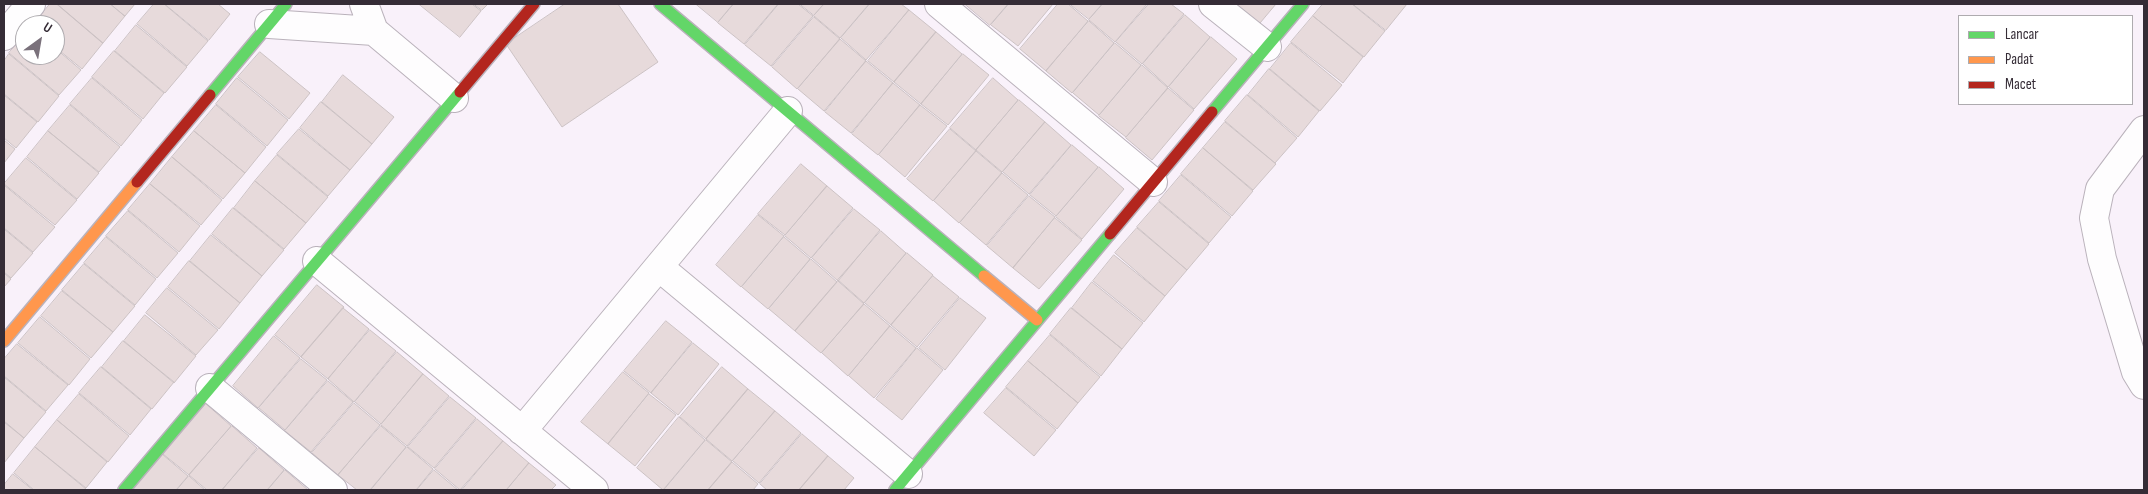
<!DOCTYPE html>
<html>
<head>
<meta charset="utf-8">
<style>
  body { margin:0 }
  #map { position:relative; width:2148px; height:494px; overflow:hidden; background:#f9f1fa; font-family:"Sofia Sans Condensed",sans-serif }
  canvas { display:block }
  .frame { position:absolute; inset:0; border:5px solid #352c36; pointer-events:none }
  .legend { position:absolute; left:1958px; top:15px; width:175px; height:90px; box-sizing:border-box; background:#fff; border:1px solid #aeabaf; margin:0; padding:6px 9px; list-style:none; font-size:15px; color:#352c36 }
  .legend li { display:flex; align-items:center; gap:10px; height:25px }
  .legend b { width:25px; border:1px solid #aeabaf }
  .north { position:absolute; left:15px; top:15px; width:50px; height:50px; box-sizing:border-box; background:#fff; border:1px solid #aeabaf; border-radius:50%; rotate:32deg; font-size:14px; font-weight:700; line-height:20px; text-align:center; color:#352c36 }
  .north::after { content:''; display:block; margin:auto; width:18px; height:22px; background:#7a717b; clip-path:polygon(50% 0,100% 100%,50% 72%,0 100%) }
</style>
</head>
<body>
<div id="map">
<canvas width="2148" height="494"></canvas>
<div class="frame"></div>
<ul class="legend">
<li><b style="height:6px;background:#63d668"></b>Lancar</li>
<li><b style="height:6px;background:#ff974d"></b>Padat</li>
<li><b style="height:6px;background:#b3261e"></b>Macet</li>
</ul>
<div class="north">U</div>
</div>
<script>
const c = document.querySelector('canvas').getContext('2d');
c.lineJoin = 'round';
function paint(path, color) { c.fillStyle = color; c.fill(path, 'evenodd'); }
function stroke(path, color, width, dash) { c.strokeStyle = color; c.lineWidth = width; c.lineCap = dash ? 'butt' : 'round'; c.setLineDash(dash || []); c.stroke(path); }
const building = new Path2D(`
  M50 4H57L103 43 82 69 55 47V25H33Z
  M57 4H110L125 16 103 43Z
  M111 4H135L125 16Z
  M154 4H164L208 41 187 66 137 24Z
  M165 4H218L230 14 209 40Z
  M419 4H472L481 11 460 37Z
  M474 4H488L482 10Z
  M565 4H618L658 62 562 127 506 44Z
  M696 4H733L718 22Z
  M734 4H778L744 44 718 23Z
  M779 4H798L813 16 771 66 745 45Z
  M800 4H824L814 15Z
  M824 4H869L840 38 814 16Z
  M870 4H901L909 10 866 60 841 38Z
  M965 4H1008L990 25Z
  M1009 4H1053L1018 46 991 25Z
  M1058 4H1068L1088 21 1046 71 1020 49Z
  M1070 4H1102L1089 19Z
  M1103 4H1147L1115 42 1089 20Z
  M1149 4H1171L1184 14 1142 64 1116 42Z
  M1232 4H1276L1255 29Z
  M1323 4H1352L1385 31 1364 57 1313 16Z
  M1353 4H1407L1386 30Z
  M909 10 936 32 894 82 868 61Z
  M1185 15 1210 37 1168 87 1143 64Z
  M1313 16 1363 57 1343 83 1291 42Z
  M814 17 840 39 797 89 772 67Z
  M1089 21 1114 43 1072 93 1046 71Z
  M136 25 187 67 165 93 115 51Z
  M936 32 962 54 921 104 894 82Z
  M25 34V55H55V48L81 70 59 95 9 53Z
  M1211 37 1237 59 1194 109 1169 87Z
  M840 39 866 61 824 111 798 89Z
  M1115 43 1141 65 1099 115 1073 93Z
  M1291 43 1342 85 1320 111 1270 69Z
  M114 51 164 93 143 119 92 77Z
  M260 52 310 93 289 119 238 77Z
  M9 54 59 96 38 122 4 94V61Z
  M963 54 989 75 948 125 921 104Z
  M866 61 893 83 851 133 825 112Z
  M1142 65 1168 88 1126 137 1099 116Z
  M1269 69 1319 111 1298 137 1248 95Z
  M343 75 394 117 372 144 322 102Z
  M92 78 142 120 121 146 70 104Z
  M237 78 288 120 267 146 216 104Z
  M993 78 1018 100 976 150 950 128Z
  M893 83 920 105 878 155 852 134Z
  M1168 88 1194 110 1152 160 1126 138Z
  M4 95 37 122 16 148 4 138Z
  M1247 95 1297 138 1275 163 1225 121Z
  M1019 100 1045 122 1002 172 976 150Z
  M321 102 372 144 350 170 300 128Z
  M70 105 120 147 99 172 48 131Z
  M216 105 266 147 245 173 194 131Z
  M920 105 947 126 905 177 879 155Z
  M1045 122 1071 145 1029 194 1003 172Z
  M1225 122 1276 164 1253 190 1203 148Z
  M299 129 350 170 328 196 277 154Z
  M950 129 976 151 933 201 907 179Z
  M48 131 99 173 77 199 27 157Z
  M194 131 245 173 223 199 172 157Z
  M4 140 15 149 4 163Z
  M1072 145 1098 167 1056 216 1030 195Z
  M1203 148 1253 191 1232 216 1181 174Z
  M976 151 1002 173 959 223 934 201Z
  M277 155 328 197 306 223 255 181Z
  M172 157 222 200 201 225 150 184Z
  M26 158 77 200 55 225 4 184Z
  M801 164 827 186 785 235 758 214Z
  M1099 167 1124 189 1082 239 1056 217Z
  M1002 173 1028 195 986 245 960 223Z
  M1181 175 1231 217 1209 243 1159 201Z
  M255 181 306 223 284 249 234 208Z
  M150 184 200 226 179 252 128 210Z
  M4 185 55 227 33 252 4 228Z
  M827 186 853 208 811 258 785 236Z
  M1029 196 1055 217 1013 268 987 246Z
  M1159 202 1209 244 1187 270 1137 227Z
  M233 208 284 250 262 276 212 234Z
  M854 209 880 230 838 281 812 258Z
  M128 211 178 253 157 278 106 236Z
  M758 215 784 236 741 287 716 265Z
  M1055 218 1082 240 1039 289 1013 268Z
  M1137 228 1187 270 1165 296 1115 253Z
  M4 229 33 253 11 278 4 272Z
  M881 231 906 253 864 303 838 280Z
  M211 235 262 276 240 303 190 261Z
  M106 237 156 279 135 305 84 263Z
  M784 237 810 259 768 309 742 287Z
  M907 253 933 275 891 325 865 303Z
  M1114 255 1165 296 1144 322 1093 281Z
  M811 259 837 282 795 331 769 309Z
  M189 261 240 303 219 329 168 287Z
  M84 264 135 306 113 332 62 290Z
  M4 273 11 279 4 287Z
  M933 276 959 297 917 347 891 325Z
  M838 281 864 304 821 353 795 331Z
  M1092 282 1143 323 1122 349 1072 308Z
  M317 285 344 307 301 357 275 335Z
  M167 288 218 330 196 355 146 313Z
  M62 291 113 332 91 358 41 316Z
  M960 298 986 318 945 370 919 348Z
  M864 304 890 326 848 376 822 353Z
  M343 308 369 329 328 379 301 357Z
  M1071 308 1122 349 1101 376 1050 334Z
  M145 315 196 356 174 383 124 341Z
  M40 317 90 359 69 385 18 343Z
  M666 321 692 342 651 393 624 371Z
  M890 326 916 348 874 398 849 376Z
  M370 330 396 351 354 402 328 379Z
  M1050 335 1100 377 1078 403 1028 361Z
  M274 336 300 358 258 408 233 386Z
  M123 341 174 382 152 409 102 367Z
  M693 343 719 364 678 415 651 393Z
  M17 344 68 385 46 411 4 376V359Z
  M917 348 943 370 902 420 876 399Z
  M397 352 423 374 381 424 355 402Z
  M301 359 327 380 285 430 259 408Z
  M1028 361 1078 403 1057 429 1006 387Z
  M101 367 151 409 130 435 79 393Z
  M722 367 748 389 706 439 680 417Z
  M623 372 649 393 608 444 581 422Z
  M423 374 449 396 407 446 381 425Z
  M4 377 46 412 24 438 4 421Z
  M328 381 353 402 311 452 285 431Z
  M1006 388 1056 430 1034 456 984 413Z
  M748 389 775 411 732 461 706 439Z
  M79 394 129 436 108 462 57 420Z
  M649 394 676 415 635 466 608 444Z
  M450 397 476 418 434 468 408 447Z
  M205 403 231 426 189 475 163 454Z
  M354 403 380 425 338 475 312 453Z
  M775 411 801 433 759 483 733 461Z
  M679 417 705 440 663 490 637 468Z
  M477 419 503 441 460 490 435 469Z
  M57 420 107 462 86 488 35 447Z
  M4 422 24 438 4 463Z
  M232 426 257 448 222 490H207L189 475Z
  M381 426 406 447 370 490H357L338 475Z
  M802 434 828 456 799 490H767L760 484Z
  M706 440 732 462 708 490H664Z
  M503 441 529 463 506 490H462Z
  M35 447 86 489 84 490H34L14 473Z
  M407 447 433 469 416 490H371Z
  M259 448 284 470 267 490H222Z
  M162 454 188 476 176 490H132Z
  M828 456 854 478 844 490H799Z
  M732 462 758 484 753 490H708Z
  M529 463 556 485 551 490H507Z
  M285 470 308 490H268Z
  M434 470 458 490H417Z
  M13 474 33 490H4V485Z
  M189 476 205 490H177Z`);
paint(building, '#e7dadb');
stroke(building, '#ccc2c4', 1);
const street = new Path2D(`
  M364 4 374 31 454 98
  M939 4 1153 182
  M1213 4 1267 47
  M269 24 374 31
  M4 36 31 4
  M2144 130 2100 189 2094 218 2102 259 2136 372 2144 385
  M317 261 594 490
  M659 267 908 474
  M210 388 333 490
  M522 431 788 111`);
const fast = new Path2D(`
  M660 4 984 276
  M210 95 286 4
  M1212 112 1303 4
  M124 490 460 92
  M895 490 1110 234`);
const slow = new Path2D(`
  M984 276 1037 320
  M4 341 137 182`);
const jam = new Path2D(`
  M460 92 534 4
  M137 182 210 95
  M1110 234 1212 112`);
stroke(street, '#bab2bb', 30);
stroke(fast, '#bab2bb', 14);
stroke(slow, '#bab2bb', 14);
stroke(jam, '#bab2bb', 14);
stroke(street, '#fefdfe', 28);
stroke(fast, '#63d668', 11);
stroke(slow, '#ff974d', 11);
stroke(jam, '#b3261e', 11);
</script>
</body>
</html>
